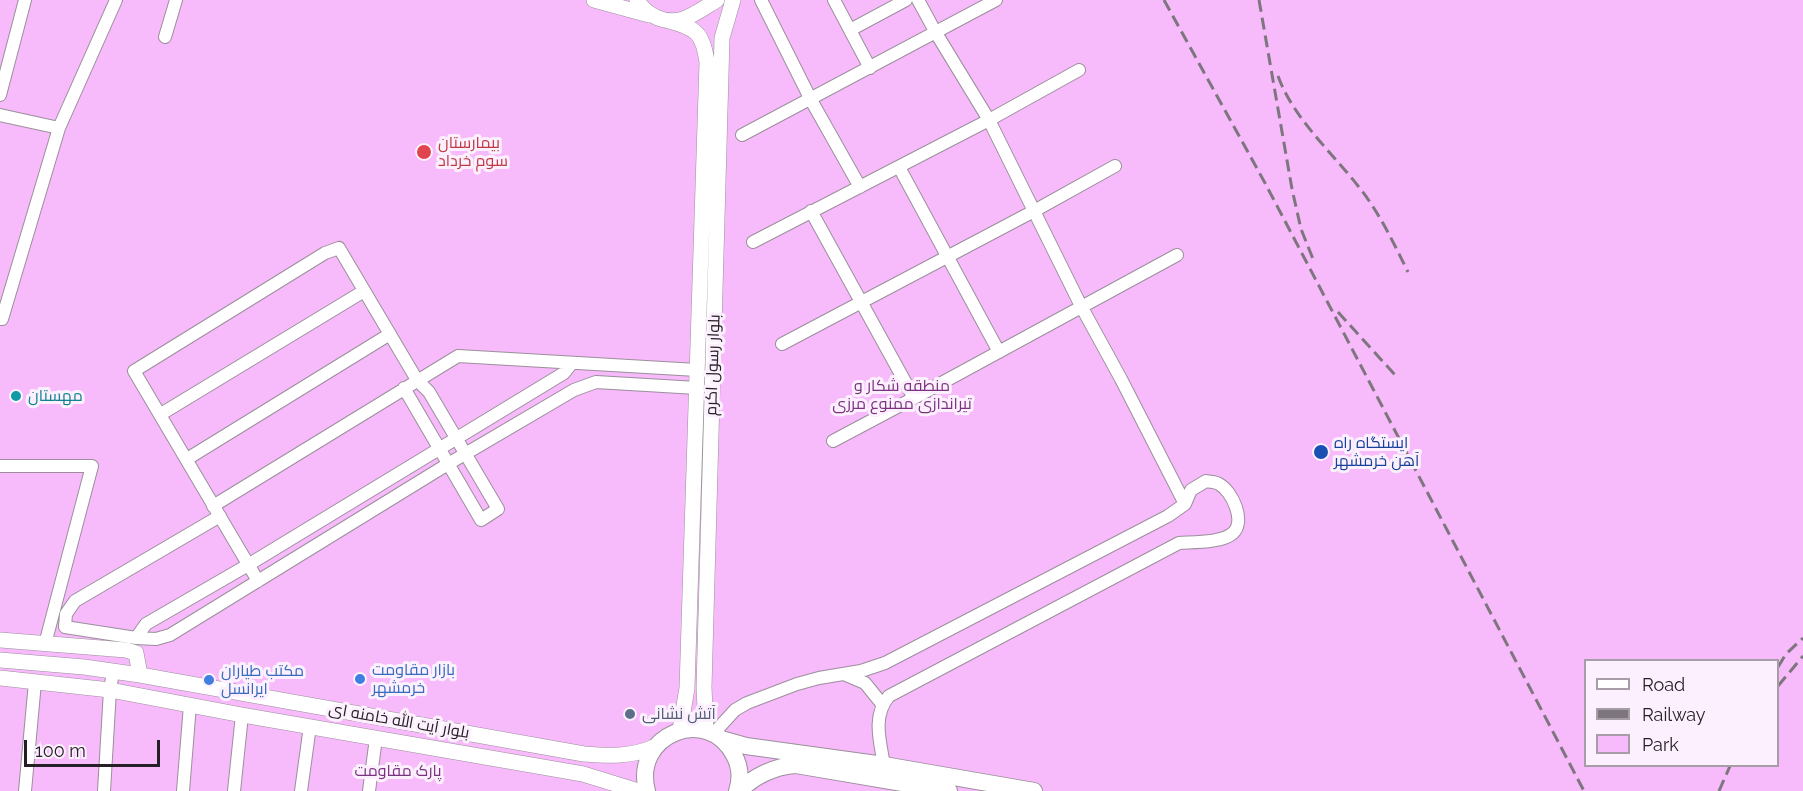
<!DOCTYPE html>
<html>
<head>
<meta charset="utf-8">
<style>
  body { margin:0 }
  #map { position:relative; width:1803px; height:791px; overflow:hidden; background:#fdf0fe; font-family:Raleway,sans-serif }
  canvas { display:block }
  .legend { position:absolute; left:1584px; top:659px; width:195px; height:108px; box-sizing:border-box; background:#fdf0fe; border:2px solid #a79da7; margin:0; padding:8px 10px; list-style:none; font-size:18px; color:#252025 }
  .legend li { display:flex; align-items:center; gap:12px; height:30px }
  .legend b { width:30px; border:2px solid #a79da7 }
  .scale { position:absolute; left:24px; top:740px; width:136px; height:27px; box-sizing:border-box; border:3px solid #252025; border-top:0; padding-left:8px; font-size:18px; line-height:21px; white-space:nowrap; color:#252025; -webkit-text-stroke:4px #fdf0fe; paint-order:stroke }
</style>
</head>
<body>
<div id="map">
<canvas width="1803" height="791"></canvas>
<ul class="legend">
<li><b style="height:8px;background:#fff"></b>Road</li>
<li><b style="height:8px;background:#7e767f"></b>Railway</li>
<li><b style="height:16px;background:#f7bafa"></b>Park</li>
</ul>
<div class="scale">100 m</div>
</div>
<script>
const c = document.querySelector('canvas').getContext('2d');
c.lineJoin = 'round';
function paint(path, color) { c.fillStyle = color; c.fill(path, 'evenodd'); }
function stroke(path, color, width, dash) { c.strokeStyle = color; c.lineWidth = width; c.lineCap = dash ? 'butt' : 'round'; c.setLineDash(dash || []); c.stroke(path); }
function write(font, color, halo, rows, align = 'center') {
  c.font = font + ' Raleway,Cairo,sans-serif'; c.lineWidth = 6; c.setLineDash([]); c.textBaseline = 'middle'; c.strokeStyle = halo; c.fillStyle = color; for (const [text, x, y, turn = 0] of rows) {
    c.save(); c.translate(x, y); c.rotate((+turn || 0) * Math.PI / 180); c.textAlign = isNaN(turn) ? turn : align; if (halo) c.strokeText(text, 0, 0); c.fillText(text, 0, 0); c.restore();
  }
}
paint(new Path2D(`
  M0 0H1803V791H0ZM1586 660H1778V766H1586Z`), '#f7bafa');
const minor = new Path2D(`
  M761 0 811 100 860 187
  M834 0 870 68
  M918 0 936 33 989 120 1081 306 1121 379 1185 504
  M850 30 906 0
  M165 37 176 0
  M0 95 25 0
  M0 115 59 128 2 319H0
  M59 128 116 0
  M742 135 996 0
  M899 167 999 352
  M811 211 914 398
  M753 242 989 120 1079 70
  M782 344 1034 211 1115 166
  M572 363 564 373 248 565 146 624 136 638 156 639 170 635 448 464 574 390 596 382 697 388
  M161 414 364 291
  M833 441 914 398 1177 255
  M187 459 390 334
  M0 466H92L45 644
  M213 506 458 356 697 370
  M258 581 134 371 325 253 339 248 417 380 429 392 498 509 481 520 404 388
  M136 638 65 627 66 614 75 601 220 516
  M846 675 865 683 882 704
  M713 734 735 710 747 703 797 684 819 678 861 671 885 663 1168 516 1185 504 1191 490 1206 481C1210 482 1216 482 1219 484 1232 491 1246 521 1233 533 1222 543 1194 542 1179 543L889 696C872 716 880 741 884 765
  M25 791 35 682
  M104 791 110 690 113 672
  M183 791 190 705
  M234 791 242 715
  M301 791 310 726
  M369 791 376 738`);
const major = new Path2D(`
  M594 0 649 15
  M637 0C646 15 665 25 683 19 695 15 707 6 717 0
  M669 21C696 28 703 33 707 62L687 688 680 730
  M0 640 126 650 136 653 140 675
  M0 660 84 667 140 675 584 754C609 756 631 757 654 747
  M0 678 110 690 242 715 583 774 638 791
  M706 731 704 687 722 38 733 0`);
const highway = new Path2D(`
  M721 739 746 746 884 765 1034 791
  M647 791C632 735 707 704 734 755 740 766 741 779 737 791
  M740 791C753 776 776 766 796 765L949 791`);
stroke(minor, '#9b8f9c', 14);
stroke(major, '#9b8f9c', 16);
stroke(highway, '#9b8f9c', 18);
stroke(minor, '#fff', 12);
stroke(major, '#fff', 15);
stroke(highway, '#fff', 16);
stroke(new Path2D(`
  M1164 0 1265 183 1584 791
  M1259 0 1292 189 1301 229 1313 259
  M1278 76C1294 120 1334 154 1362 191 1381 216 1394 244 1408 272
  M1338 312 1396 376
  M1778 667 1786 654 1803 638
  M1778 686 1803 656
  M1719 791 1730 766`), '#7e767f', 3, [12, 6]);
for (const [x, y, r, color] of [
  [424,152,8,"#e0444e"],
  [16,396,6,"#0f9aa8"],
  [1321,452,8,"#1a4fb4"],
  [360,679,6,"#3f7fe0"],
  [209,680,6,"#3f7fe0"],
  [630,714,6,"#5c6f8a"]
]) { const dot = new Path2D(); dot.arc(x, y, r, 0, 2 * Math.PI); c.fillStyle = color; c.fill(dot); stroke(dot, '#fdf0fe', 2); }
write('16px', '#be3a42', '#fdf0fe', [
  ["بیمارستان",438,143],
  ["سوم خرداد",438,161]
], 'left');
write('16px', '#252025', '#fdf0fe', [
  ["بلوار رسول اکرم",713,365,-88],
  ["بلوار آیت الله خامنه ای",399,721,10]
]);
write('16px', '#79337e', '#fdf0fe', [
  ["منطقه شکار و",902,386],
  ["تیراندازی ممنوع مرزی",902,404],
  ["پارک مقاومت",398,771]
]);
write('16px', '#0d838f', '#fdf0fe', [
  ["مهستان",28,396]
], 'left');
write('16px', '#164399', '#fdf0fe', [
  ["ایستگاه راه",1334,443],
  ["آهن خرمشهر",1334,461]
], 'left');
write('16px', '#366cbe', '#fdf0fe', [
  ["بازار مقاومت",372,670],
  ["خرمشهر",372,688],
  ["مكتب طياران",221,671],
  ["ايرانسل",221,689]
], 'left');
write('16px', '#4e5e75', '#fdf0fe', [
  ["آتش نشانی",642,714]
], 'left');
</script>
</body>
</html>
